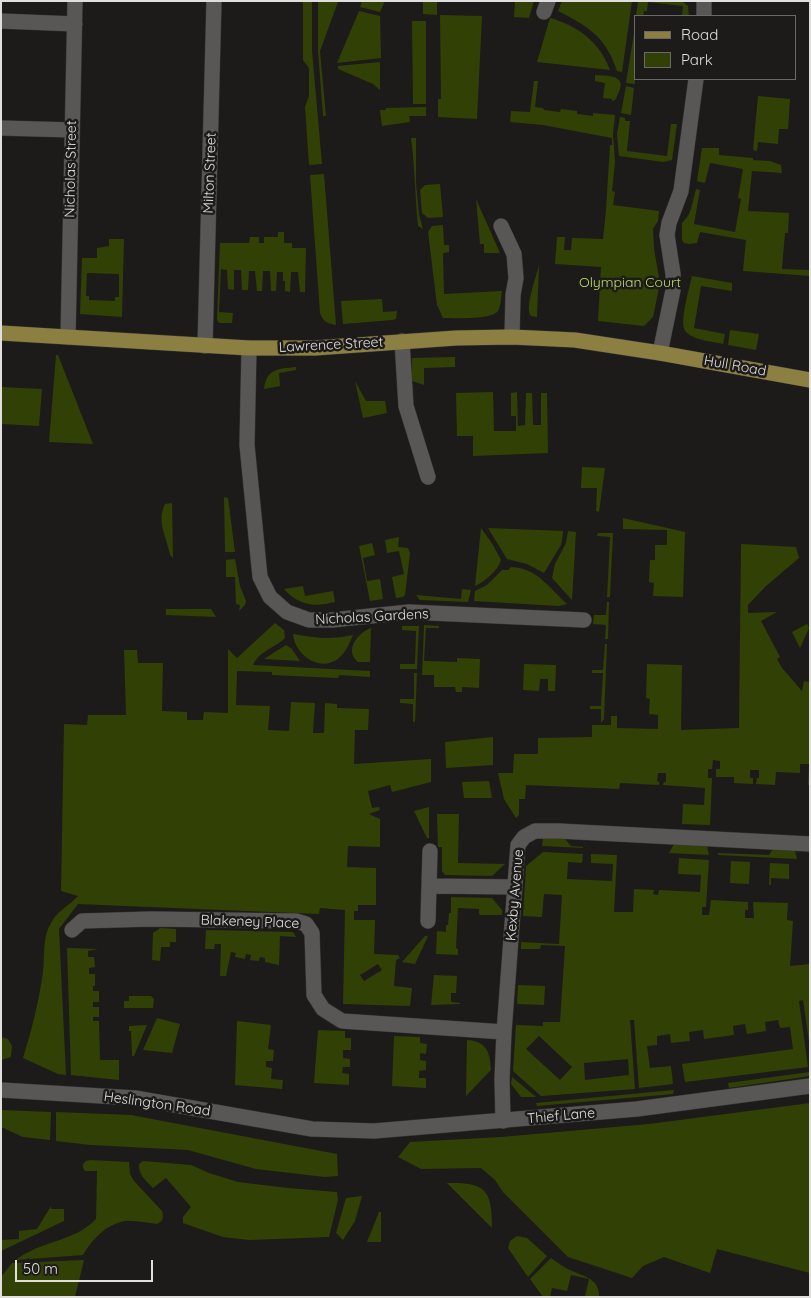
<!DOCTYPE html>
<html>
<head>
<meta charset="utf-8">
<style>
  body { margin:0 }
  #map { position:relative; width:811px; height:1298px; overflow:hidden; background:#1d1b19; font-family:Quicksand,sans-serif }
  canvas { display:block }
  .frame { position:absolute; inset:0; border:2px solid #e0dfde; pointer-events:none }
  .legend { position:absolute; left:634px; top:15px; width:162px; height:65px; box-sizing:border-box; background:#1d1b19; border:1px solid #6b6968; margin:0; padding:6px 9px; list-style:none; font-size:15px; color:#e0dfde }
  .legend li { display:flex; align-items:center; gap:10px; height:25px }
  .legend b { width:25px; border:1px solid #6b6968 }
  .scale { position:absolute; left:15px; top:1260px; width:138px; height:22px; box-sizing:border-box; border:2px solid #e0dfde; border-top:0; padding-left:6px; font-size:15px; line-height:18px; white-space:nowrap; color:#e0dfde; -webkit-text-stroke:4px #1d1b19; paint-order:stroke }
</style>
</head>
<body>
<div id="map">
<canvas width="811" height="1298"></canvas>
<div class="frame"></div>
<ul class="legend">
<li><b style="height:6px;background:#8c7f42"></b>Road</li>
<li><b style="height:14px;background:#314005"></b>Park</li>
</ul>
<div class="scale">50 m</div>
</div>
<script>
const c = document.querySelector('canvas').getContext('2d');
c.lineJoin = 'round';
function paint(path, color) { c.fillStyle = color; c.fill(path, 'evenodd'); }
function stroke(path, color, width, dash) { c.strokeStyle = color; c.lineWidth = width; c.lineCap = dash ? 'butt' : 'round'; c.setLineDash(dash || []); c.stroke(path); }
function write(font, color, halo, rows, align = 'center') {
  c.font = font + ' Quicksand,sans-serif'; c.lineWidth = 5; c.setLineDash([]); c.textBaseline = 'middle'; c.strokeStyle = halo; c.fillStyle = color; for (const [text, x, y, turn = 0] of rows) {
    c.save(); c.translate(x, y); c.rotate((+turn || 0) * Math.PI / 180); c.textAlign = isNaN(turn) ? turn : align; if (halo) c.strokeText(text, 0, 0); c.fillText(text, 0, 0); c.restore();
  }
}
paint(new Path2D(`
  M303 1H312V51L322 164 309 165 305 107 309 96V68L303 60Z
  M318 1 338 2 320 51 326 116H323L318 51Z
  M362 1H385L380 12 360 7Z
  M423 1H437V15L423 14Z
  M515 1H534L529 18 514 17Z
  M562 1H632L622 72 617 71C606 37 588 26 558 11Z
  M638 1 683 2 688 6 689 16 682 15 683 6 648 2 647 11H644L643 16H636Z
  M359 11 380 16 381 58 337 63Z
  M440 15 482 16 477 119 438 117V99H441Z
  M550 18C579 26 600 43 610 70L537 62Z
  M412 21H426V104H413Z
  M634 33H635V84L626 83Z
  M380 62V90L373 84 338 69V66Z
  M595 75C615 76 629 76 615 100L612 101V99L603 98 605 83 595 81Z
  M534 81H538L535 107 543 108 544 110 560 112 561 109 577 111V114L593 116V113L615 115 613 134 615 162 612 191 615 192 613 205 659 211 658 221 653 229 654 249 660 283 653 317 644 326 598 321 601 267 555 264 557 237H565L564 250H571L572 238 603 239 606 210 610 145H612V138L543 125 510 122 511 111 530 112Z
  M626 86 634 88 631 115 621 113Z
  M758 96 790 99 788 129H779L778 144 758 142 757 151 753 150Z
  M426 107V116H409L410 122 382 126 380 110H386V108Z
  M620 117 625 118V121H630L627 151 667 156 671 124H677L672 160 663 162 619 156 617 134Z
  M411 138H416V183L419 215 423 229 418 226C415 197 415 167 411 138Z
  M702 148H719V155L753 158V160L770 161 781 165 782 173 752 171 748 211 789 213 788 233H785L782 269 809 270 810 248V276L743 271 746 240 700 232 697 243 689 244 684 243 682 240V223L688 216 691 209 696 189 700 190 694 224 735 232 741 199 738 198 743 169 710 163 705 183 697 181Z
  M324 174 336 325C327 324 323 321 320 313L310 175Z
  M440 184 443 217 428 218 422 213 420 190 425 185Z
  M476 199 500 253H484V244H480Z
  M443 225 444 245H449V252L443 253 444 294 502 291C501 297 501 306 498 311 492 320 453 318 443 318L437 305 428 232 432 226Z
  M278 232H284V243H292V248H306L305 292H300L298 272H291L290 292 285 291V281H283V272H277L276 291H271L270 271H263L262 291H257L255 271H249L248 290H242L241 270H234V290L228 289 227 270 221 269 219 312 233 313 232 323H219L217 319 220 243H249L250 237H259V243H264V237H278Z
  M109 239H124L122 317 80 314 82 258H97V248L109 246ZM87 273 119 274V297H115V301L89 300V296H86Z
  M539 264 537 317 531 316C524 308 537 276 539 264Z
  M692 276 732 283V291L701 286 694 328 725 334 723 344C712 341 695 341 686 332 678 324 690 287 692 276Z
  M382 299 383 312 397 311 396 319 393 320 343 324 341 301Z
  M730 330 759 334 756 350 728 345Z
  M56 355H58L93 444 49 442Z
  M455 357V367L424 368V385L412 381V358Z
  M296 367V370L279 373 280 386 264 389C267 368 278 369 296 367Z
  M355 381 366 401H385L387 413 363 418Z
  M1 387 42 389 39 426 1 424Z
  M493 392 494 431H516V416H511V393L517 392 518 426 525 425 526 393H532L533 425H541V393H547L548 453 473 456V436H457L456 393Z
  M582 467 605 468 599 512 596 511 597 488H581Z
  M224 497 228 498 235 552H225Z
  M172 503 173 558 170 555C167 538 156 521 165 504Z
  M623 518 685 532 683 597 653 596 654 583 649 582 650 560H655V545H667V530L623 529Z
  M481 528 493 545 501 560C498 571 485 581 475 586Z
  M488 528 563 531V533L561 545 544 573 527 564 507 559Z
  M568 531 576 532 572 600 552 578 555 564 566 543Z
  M598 533H613L610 597H607L610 537 597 536Z
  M399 537 398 547 408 548 410 553 405 595 403 597 396 598 392 577 404 574 399 551 387 553 385 540Z
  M372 543 375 555 363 558 367 581 380 579 383 599 370 601 359 546Z
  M741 544 796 547 799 558 766 586 748 605V613L777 612 761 621 780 657 777 659 782 668 802 691 804 681 810 682V785H808L809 764H800V773L776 772 775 785 756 784 757 778H759V770H750V778H753V784L734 783V777H716V769H720V761L713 760 712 769H708V778H712L710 825 682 824 683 804 704 805 705 788 663 785 664 782H666V773H658L657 781 659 782V785L620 783 619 789 526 785 525 799H519V815L516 818 504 799 498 773H513L514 754H538V738L592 737V725H611V716H617V728L658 729V715L649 714 650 699 646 698 647 664 682 665 681 730 739 728Z
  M235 559 240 586 246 601 245 605 239 611 240 605 236 604 235 577H226V560Z
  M511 567C538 568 549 588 567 604L559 606 474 601 475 591 487 585 502 570H508Z
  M303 586 305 596 333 591 335 602C315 607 299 606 284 589Z
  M462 589 471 590 468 602 420 600 416 595 461 599Z
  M607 602H609L608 639H605L606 625 593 624 594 615H606Z
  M166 609H211L216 617 166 615Z
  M275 623 284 630 285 638C275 648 259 651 253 665L370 671V677L339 675 338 678 272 675V672L237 671 236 705 270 706 268 730 289 731 291 702 315 703 313 733H324L325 703 337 704V708L369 709 368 730H355L354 764 431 759V782L392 792 390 785 368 791 372 808 379 807 380 810 369 814 380 819V847L348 846 347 867 376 868V905H358V911H354V920H375L374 954 398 955 400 958 396 960 394 986 412 988 410 1006 343 1004 345 910 320 908 319 914 78 904 59 929 66 1075 58 1074 23 1058C32 1029 39 1001 43 972 45 955 42 938 51 923 57 911 69 906 78 896L61 891 64 724 87 725 88 715H126L124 650H137L138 663H163L162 711 187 712V720H203L204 712 228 713V649L237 658ZM378 964 382 970 364 981 360 975Z
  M807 624 809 628 800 648 792 632Z
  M424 625 439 626V628H426L424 661 457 662V658L480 659 479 688 462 687V692H456L455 687H434V675H422Z
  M402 626H419L417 669H400V664H415L416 631 402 630Z
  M371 628 370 662H358C344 651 357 633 371 628Z
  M293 634C315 638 331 640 353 635 350 641 347 650 342 655 324 675 295 657 293 634Z
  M605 644H607L604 719 601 723V709H590V706H601L603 673H592V670H603Z
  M286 645 292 649 300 661 264 659Z
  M524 664 556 665 555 691H548V679H540L539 691 523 690Z
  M414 673H417L415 722H413V704L400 703V699H414Z
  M493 737V765L446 768 445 742Z
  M489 781 492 798H464L462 782Z
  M429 807V838H427L414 811Z
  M437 814H459L458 863 505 864 492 876 445 875 442 871V847H438Z
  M543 838H564L571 846 583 847V848L542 846Z
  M674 844 707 846 709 855 669 853Z
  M773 849 795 851 797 859 718 855V853L769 855Z
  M543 852 583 854 582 863 568 862 567 879 612 881 613 864 591 863V854L617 855 614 912H633L634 889 654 890 653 894 658 895 659 890 700 892 701 875 678 874 679 858 709 860 706 907H702V915H709L711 900 748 902V910H745V918H754L753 902 788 903 787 920 793 921 790 966 810 964V1049L803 1000 799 1001 808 1067 685 1082 682 1064 793 1049 790 1027 780 1028 778 1020 765 1022 766 1031 747 1034 745 1024 733 1026 734 1035 704 1039 703 1030 689 1032 690 1041 671 1043 670 1034 657 1036V1045L647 1046 650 1068 671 1066 673 1084 639 1088 634 1020H630L635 1089 541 1096 513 1071 516 1025 543 1026V1022H560L565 946 541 945 540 949H521V942L559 944 562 895 544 894 542 917 523 916 526 866ZM539 1036 572 1067 560 1080 526 1049ZM628 1059 629 1075 585 1080 584 1063Z
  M731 861 750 862 749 884 730 883Z
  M770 863 789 864V879L771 878V885H769Z
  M451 897 492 898 502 910V915H481L479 914V909L458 908 456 948 458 949V955L436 954 437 931 446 932V925H448L449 913H451Z
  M160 928 176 929V942H170V947H161L160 961 152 960 153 933Z
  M206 930 293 932 296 937 280 936 279 965 265 962V958L260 957 259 961 250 960 251 955 246 954 245 959 235 957 236 953 231 952 226 976H220L221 944H215L214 949H205Z
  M425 936H428L415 964 402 962Z
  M67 948 98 949 88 951V957H94L95 967 89 968V974H95V986H93V991H99V1002H93V1007H99V1017H93V1021H99L100 1060H119V1080L71 1075Z
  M434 975 457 976 456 993H451V1002L460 1003V1004L431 1005Z
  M518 985 545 986 544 1005 517 1004Z
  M129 996H151L154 999 153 1008H124V1001H129Z
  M157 1018 180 1024 172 1053 143 1050Z
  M237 1021 271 1025 268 1049 274 1050 273 1061H266V1067L272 1068 271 1079 283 1080 282 1089 235 1085Z
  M147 1025 134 1056H132L131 1031H129V1026Z
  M318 1030 345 1031V1038H351V1050H343V1058L350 1059V1067H343L342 1073 349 1074V1085L314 1083Z
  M394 1036 420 1037V1043L427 1044 426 1054 420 1053V1060L426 1061V1070L419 1071V1078H426V1088L392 1086Z
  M1 1037 8 1039 12 1046 11 1057 1 1060Z
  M467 1040C487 1041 490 1053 491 1070L466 1096Z
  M810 1072V1076L729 1088 728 1083Z
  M512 1077 536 1097H521L511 1084Z
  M674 1090 673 1094 537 1106 536 1103Z
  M810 1103V1273L717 1249 710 1273 664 1257 643 1266 632 1278 568 1257 503 1192 495 1180 481 1168 421 1169 398 1157 410 1142 501 1137 649 1124Z
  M1 1110 51 1112 50 1140 23 1137 1 1127Z
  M56 1112 131 1115 337 1154 338 1176 325 1177 256 1169 188 1150 91 1145 56 1141Z
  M90 1160 129 1162 130 1174 134 1181 162 1211C164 1218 163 1221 157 1224 147 1223 135 1220 125 1221 106 1224 92 1240 83 1255L16 1260C39 1241 75 1242 96 1219L97 1171H85L83 1168V1164L86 1161Z
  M143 1161 191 1165 209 1173 238 1182 288 1188 337 1192 338 1200 329 1237 249 1240 223 1237 183 1223V1217L191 1207 166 1178 153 1188C146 1181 138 1174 139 1164Z
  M447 1183C486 1182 492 1190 492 1228Z
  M362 1196 355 1221 343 1240 336 1233 346 1198Z
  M51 1206V1209H64V1221L1 1251V1240L19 1239V1231L37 1229Z
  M379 1212H381V1242H367Z
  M517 1236 527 1238 547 1256 528 1277 508 1248 510 1241Z
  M551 1258C558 1263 565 1268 572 1271 585 1277 600 1279 599 1297L585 1296 589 1279 571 1275 567 1291 552 1288 550 1297H543L530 1279Z
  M84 1260 75 1297H1V1277L12 1263Z`), '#314005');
const street = new Path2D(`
  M544 12 548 1
  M704 16V1
  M1 21 75 24
  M1 128 72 130
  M501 226 514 254 516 278 513 295 512 337
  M68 337 75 1
  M402 341 406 406 428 477
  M205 346 214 1
  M249 348 247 445 260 577 270 597 287 612 309 620H332L409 612 584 620
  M660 353 673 290V274L667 235 669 223 681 191 696 79
  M429 886 515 887
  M428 921 430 851
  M72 930 82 921 151 919 296 921 306 924 312 933 314 995 323 1009 342 1021 504 1032
  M503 1121 502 1079 504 1032 518 845 524 837 535 831H559L810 844`);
const secondary = new Path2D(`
  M1 1090 135 1098 312 1129 374 1131 637 1109 810 1086`);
const primary = new Path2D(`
  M1 333 249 348H315L456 338 512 337 575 340 660 353 810 380`);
stroke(street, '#373635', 16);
stroke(secondary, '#373635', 16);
stroke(primary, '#373635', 16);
stroke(street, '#595755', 15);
stroke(secondary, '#595755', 15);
stroke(primary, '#8c7f42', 15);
write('14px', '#e0dfde', '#1d1b19', [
  ["Nicholas Street",71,169,-89],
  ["Milton Street",210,173,-88],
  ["Lawrence Street",331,345,-3],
  ["Hull Road",735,366,10],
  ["Nicholas Gardens",372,617,-3],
  ["Kexby Avenue",515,895,-85],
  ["Blakeney Place",250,922,2],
  ["Heslington Road",157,1104,8],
  ["Thief Lane",561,1116,-5]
]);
write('14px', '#bade62', '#1d1b19', [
  ["Olympian Court",630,283]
]);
</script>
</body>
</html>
